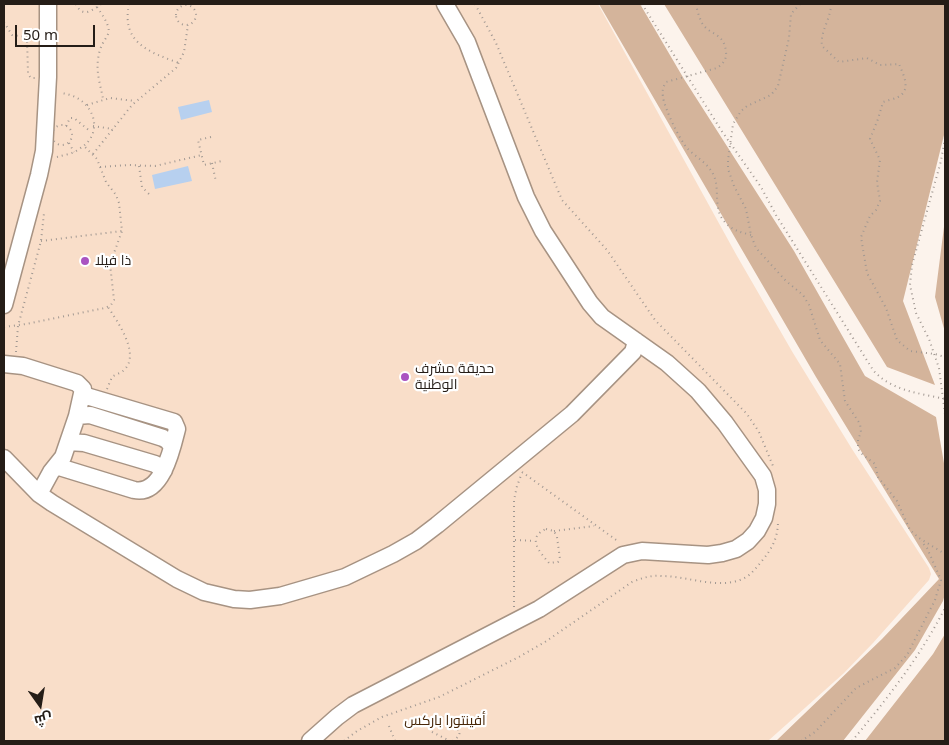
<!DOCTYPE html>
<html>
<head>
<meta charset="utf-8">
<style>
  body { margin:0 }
  #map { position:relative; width:949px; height:745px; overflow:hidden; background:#fcf3ec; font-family:"Noto Sans",Cairo,sans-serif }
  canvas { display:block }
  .frame { position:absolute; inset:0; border:5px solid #251d17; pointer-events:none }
  .north { position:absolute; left:15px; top:680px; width:50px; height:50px; -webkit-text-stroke:4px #fff; paint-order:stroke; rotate:167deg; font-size:14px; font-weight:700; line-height:20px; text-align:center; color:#251d17 }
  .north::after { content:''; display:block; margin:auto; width:18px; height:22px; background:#251d17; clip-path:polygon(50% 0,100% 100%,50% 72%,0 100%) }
  .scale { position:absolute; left:15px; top:25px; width:80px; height:22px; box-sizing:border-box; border:2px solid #251d17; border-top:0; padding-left:6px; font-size:15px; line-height:18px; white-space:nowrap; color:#251d17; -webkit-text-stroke:4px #fff; paint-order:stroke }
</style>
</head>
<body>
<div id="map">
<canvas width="949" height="745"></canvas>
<div class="frame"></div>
<div class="north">ش</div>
<div class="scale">50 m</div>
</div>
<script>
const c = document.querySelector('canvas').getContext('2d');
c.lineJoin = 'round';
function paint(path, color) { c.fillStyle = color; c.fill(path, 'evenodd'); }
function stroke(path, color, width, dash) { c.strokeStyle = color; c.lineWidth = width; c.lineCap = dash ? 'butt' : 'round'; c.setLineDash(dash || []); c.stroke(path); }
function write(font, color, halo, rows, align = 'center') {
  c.font = font + ' "Noto Sans",Cairo,sans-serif'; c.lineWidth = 4.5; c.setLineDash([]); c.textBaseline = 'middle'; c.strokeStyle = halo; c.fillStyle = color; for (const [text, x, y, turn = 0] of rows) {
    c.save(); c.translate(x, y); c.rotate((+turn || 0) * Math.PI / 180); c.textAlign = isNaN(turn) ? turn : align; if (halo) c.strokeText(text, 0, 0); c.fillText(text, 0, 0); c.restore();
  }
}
paint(new Path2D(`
  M4 4H598L737 256 793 353 852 449 929 568 931 574 929 580 873 643 844 673 768 741H4Z`), '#f9dec9');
paint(new Path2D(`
  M599 4H640L684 79 794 251 865 376 936 417 945 469V594L943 601 915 650 843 741H776L882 639 939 579 816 377Z
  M664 4H945V131L903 301 935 385 887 367Z
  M945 219V332L935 297Z
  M945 634V741H865L933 654Z`), '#d4b49b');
paint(new Path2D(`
  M209 100 212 112 181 120 178 107Z
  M188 166 192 181 155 189 152 175Z`), '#b7d0ef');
const minor = new Path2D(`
  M4 305 39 175 44 151 48 77V4
  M4 364 23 366 77 383 83 389 77 416 63 457 51 472 39 494
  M77 416 90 415 163 438 168 441 172 447
  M68 442 84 443 155 464 164 470
  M4 458 39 494 52 503 177 579 204 592 234 599 250 600 280 596 345 577 393 554 416 541 437 525 572 414 633 352 636 341
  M56 466 134 490C162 496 172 449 177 429L174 422 83 395
  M310 741 337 717 353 705 539 609 623 555 642 551 708 555 722 553 736 549 748 541 757 531 764 518 767 504V490L763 476 725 423 698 391 667 363 602 317 590 303 543 231 526 197 467 42 445 4`);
stroke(minor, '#a79383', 19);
stroke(new Path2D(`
  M76 4C82 18 92 11 101 4
  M129 4C121 43 149 52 179 63
  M475 4 496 43 562 200 607 250 655 320 747 414 759 432 773 466
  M642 4 721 130 761 187 776 215 873 370C891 391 919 393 945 399
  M696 4C697 10 699 17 702 23 710 36 724 32 726 52 727 59 723 64 717 68L666 82C663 87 662 91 663 97 664 107 680 141 688 149 697 158 709 164 714 176 720 191 713 208 724 221 731 230 740 232 751 235
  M800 4 791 14 789 38 778 86 771 95 747 106 741 111 733 124 728 160V169L734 186 746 209 751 235 756 248 786 281 803 295 809 305 820 340 840 364 845 401 860 424 861 432 858 440V449L863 455 875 464 878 477 897 501 910 530 919 538 945 554
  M831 4C831 19 820 31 822 46L839 62 867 58 880 65 899 64C903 74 912 90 898 97 894 99 888 100 883 102L878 119 870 139 880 160 877 182 880 201 876 210 870 216 861 237 867 273 886 308 897 340 910 351 935 354 945 357
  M176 15a10 10 0 1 1 20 0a10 10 0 1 1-20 0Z
  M97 7C121 41 101 30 98 60 96 73 101 87 103 99
  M4 22 12 35 27 37 28 74 31 78H35
  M87 105 110 98 135 101
  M52 135a10 10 0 1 1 20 0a10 10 0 1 1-20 0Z
  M66 126 70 118H74L91 132
  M93 126 113 129
  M211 137 198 140 204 165 222 161
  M945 138 941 161 912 265 910 285 916 313 929 339 939 368 945 414
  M69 143 74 152
  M93 154 132 105 176 68 184 52 188 25
  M57 157C64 155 73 154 79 149 108 132 92 95 60 93
  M212 163 216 182
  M139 166 142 187 151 196
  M100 167 128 165 155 166 202 155
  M41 241 122 231
  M4 327 26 324 105 308 111 305 114 300 110 264 122 231 119 203 116 195 106 182 97 159 84 146
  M16 352 18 326 41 241 44 213
  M107 389 112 377C116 374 122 373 125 369 140 353 117 321 108 307
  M522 472 619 542
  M546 529 554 531 557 537 560 559 558 562 549 563C540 552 526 538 546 529Z
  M554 531 594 526
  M515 540 535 541
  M514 607V500L517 486 522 473
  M442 717 460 731 459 736 453 741
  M389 726 395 741
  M432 732 450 741
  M344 741 357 731 382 717 439 697 519 657 545 642 632 582C642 578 651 575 662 576 689 576 723 592 748 576 753 572 757 567 761 562 772 549 778 538 778 521
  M801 741 815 732 856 688 895 668 907 655 935 600 941 580 927 548 921 541
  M852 741C887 699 920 657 945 608`), '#a19892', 2, [1, 4]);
stroke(minor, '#fff', 16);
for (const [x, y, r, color] of [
  [85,261,5,"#a953c1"],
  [405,377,5,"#a953c1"]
]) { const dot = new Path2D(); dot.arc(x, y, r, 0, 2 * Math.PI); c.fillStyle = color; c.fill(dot); stroke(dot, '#fff', 2); }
write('14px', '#251d17', '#fff', [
  ["ذا فيلا",95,261],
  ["حديقة مشرف",415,369],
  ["الوطنية",415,385]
], 'left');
write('14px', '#472607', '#fff', [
  ["أفينتورا باركس",445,721]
]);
</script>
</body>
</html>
